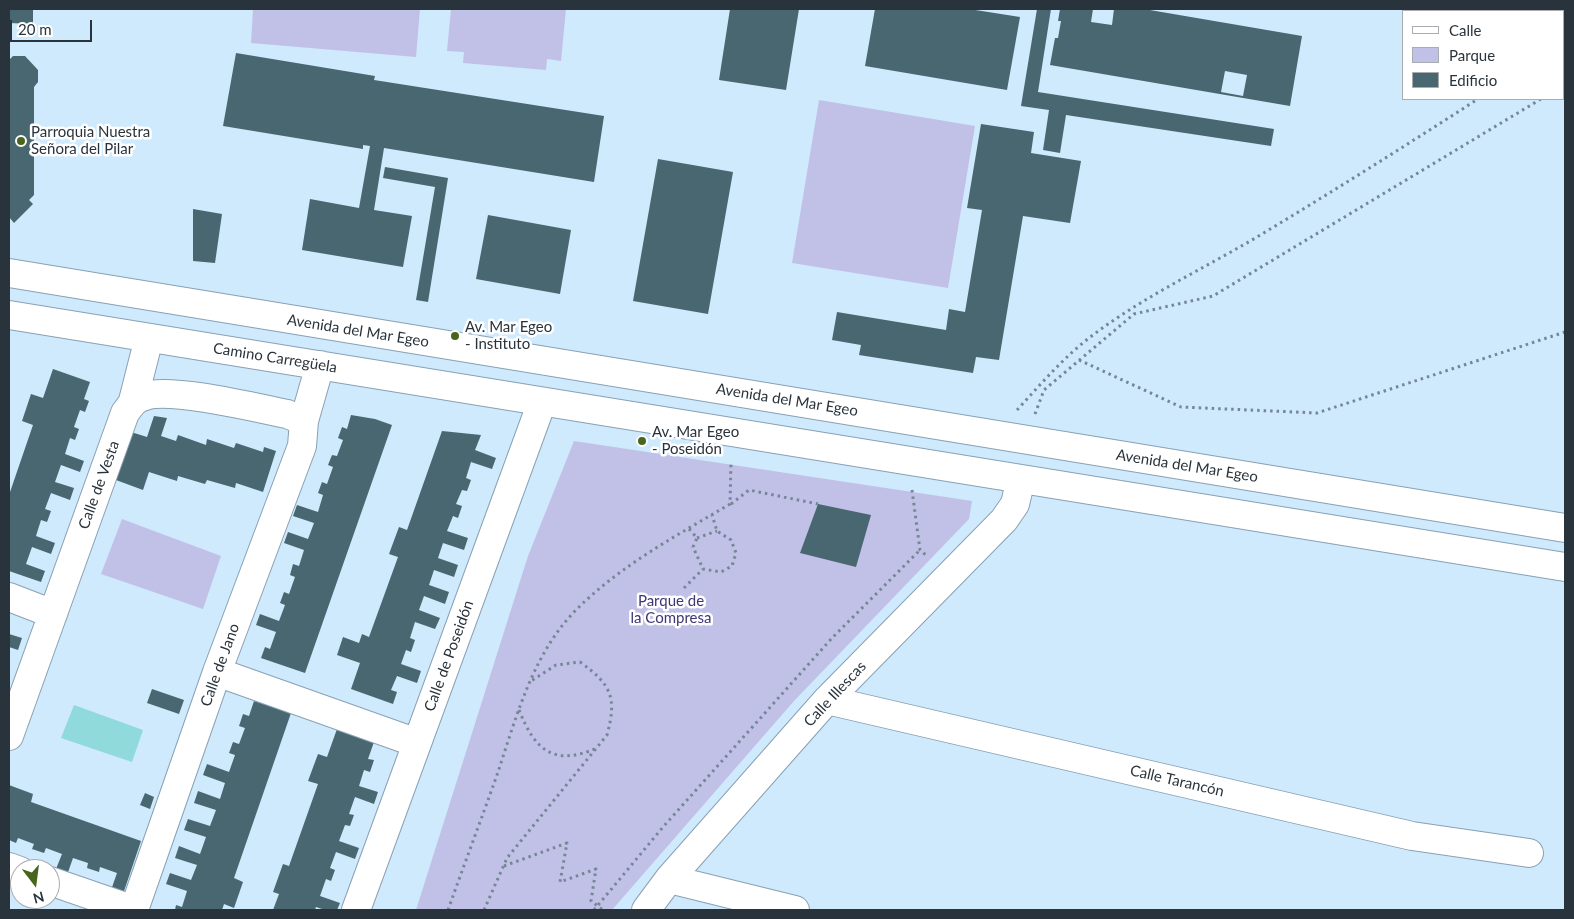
<!DOCTYPE html>
<html>
<head>
<meta charset="utf-8">
<style>
  body { margin:0 }
  #map { position:relative; width:1574px; height:919px; overflow:hidden; background:#cfe9fd; font-family:Lato,sans-serif }
  canvas { display:block }
  .frame { position:absolute; inset:0; border:10px solid #29333b; pointer-events:none }
  .legend { position:absolute; left:1402px; top:10px; width:162px; height:90px; box-sizing:border-box; background:#fff; border:1px solid #a9adb1; margin:0; padding:6px 9px; list-style:none; font-size:15px; color:#29333b }
  .legend li { display:flex; align-items:center; gap:10px; height:25px }
  .legend b { width:25px; border:1px solid #a9adb1 }
  .north { position:absolute; left:10px; top:859px; width:50px; height:50px; box-sizing:border-box; background:#fff; border:1px solid #a9adb1; border-radius:50%; rotate:165deg; font-size:14px; font-weight:700; line-height:20px; text-align:center; color:#29333b }
  .north::after { content:''; display:block; margin:auto; width:18px; height:22px; background:#47661b; clip-path:polygon(50% 0,100% 100%,50% 72%,0 100%) }
  .scale { position:absolute; left:10px; top:20px; width:82px; height:22px; box-sizing:border-box; border:2px solid #29333b; border-top:0; padding-left:6px; font-size:15px; line-height:18px; white-space:nowrap; color:#29333b; -webkit-text-stroke:4px #fff; paint-order:stroke }
</style>
</head>
<body>
<div id="map">
<canvas width="1574" height="919"></canvas>
<div class="frame"></div>
<ul class="legend">
<li><b style="height:6px;background:#fff"></b>Calle</li>
<li><b style="height:14px;background:#c1c1e8"></b>Parque</li>
<li><b style="height:14px;background:#486770"></b>Edificio</li>
</ul>
<div class="north">N</div>
<div class="scale">20 m</div>
</div>
<script>
const c = document.querySelector('canvas').getContext('2d');
c.lineJoin = 'round';
function paint(path, color) { c.fillStyle = color; c.fill(path, 'evenodd'); }
function stroke(path, color, width, dash) { c.strokeStyle = color; c.lineWidth = width; c.lineCap = dash ? 'butt' : 'round'; c.setLineDash(dash || []); c.stroke(path); }
function write(font, color, halo, rows, align = 'center') {
  c.font = font + ' Lato,sans-serif'; c.lineWidth = 5; c.setLineDash([]); c.textBaseline = 'middle'; c.strokeStyle = halo; c.fillStyle = color; for (const [text, x, y, turn = 0] of rows) {
    c.save(); c.translate(x, y); c.rotate((+turn || 0) * Math.PI / 180); c.textAlign = isNaN(turn) ? turn : align; if (halo) c.strokeText(text, 0, 0); c.fillText(text, 0, 0); c.restore();
  }
}
paint(new Path2D(`
  M253 9H420L416 57 251 43Z
  M451 9H566L561 61 547 59 546 70 463 63 464 52 447 51Z
  M819 100 975 126 948 288 792 263Z
  M574 441 972 501 969 519 794 701 612 910H416L528 556Z
  M122 519 221 556 203 609 101 574Z`), '#c1c1e8');
paint(new Path2D(`
  M74 705 143 730 132 762 61 738Z`), '#90dadb');
paint(new Path2D(`
  M9 9H33V24L9 23Z
  M730 9H799L786 90 719 80Z
  M875 9H969L1020 17 1007 90 865 66Z
  M1037 9H1051L1038 92 1274 129 1271 146 1066 115 1060 153 1043 150 1049 110 1021 106Z
  M1060 9H1093L1091 22 1112 25 1114 9H1144L1302 36 1290 106 1050 65 1055 38H1058L1061 21H1058ZM1225 71 1247 75 1243 96 1221 92Z
  M236 53 375 76 374 80 604 116 594 182 384 148 374 210 412 216 403 267 302 250 310 199 359 208 370 146 363 145V149L223 126Z
  M13 56H25L38 70V82L34 87V195L29 200 33 204 14 223 9 217V60Z
  M981 124 1034 132 1031 153 1081 161 1070 223 1023 216 999 360 976 357 973 373 859 355 861 345 832 340 837 312 946 330 949 309 965 312 982 210 967 208Z
  M658 159 733 172 708 314 633 301Z
  M385 167 448 178 428 302 416 300 435 187 383 178Z
  M193 209 222 214 215 263 193 261Z
  M488 215 571 230 560 294 476 279Z
  M53 369 90 382 84 399 89 401 85 412 80 410 74 427 79 429 75 440 70 438 65 454 84 461 80 472 61 465 55 482 74 488 70 500 51 493 45 509 51 511 47 522 41 520 36 536 55 543 51 554 32 547 26 564 45 571 41 582 9 571V495L33 425 22 421 31 394 43 398Z
  M351 415 375 419 392 425 305 673 261 658 265 647 270 649 276 632 256 625 260 614 279 621 285 605 280 603 284 592 289 594 295 577 290 575 293 564 299 566 304 550 284 543 288 532 308 539 314 523 293 516 297 505 318 512 323 495 318 493 322 482 327 484 333 467 328 465 332 455 337 456 343 440 338 438 342 427 347 429Z
  M154 416 167 418 161 436 176 441 178 435 206 445 207 439 234 448 236 443 263 452 264 447 276 451 263 492 236 483 235 488 207 480 205 484 178 476 177 481 149 472 143 490 116 480 131 432 147 437Z
  M442 431 481 435 475 450 496 458 492 469 471 462 466 478 471 480 467 491 462 490 456 504 462 506 458 518 453 516 447 531 468 538 464 550 443 543 438 558 458 565 454 577 434 570 429 585 449 592 445 604 424 596 419 610 440 618 435 629 415 622 410 638 415 640 411 652 406 650 401 664 421 671 417 683 397 676 391 690 397 692 393 704 351 689 360 663 337 655 343 637 359 643 362 634 369 637 398 557 389 554 399 527 407 530Z
  M818 504 871 515 856 567 800 553Z
  M9 634 22 638 18 650 9 647Z
  M152 689 184 700 179 714 147 703Z
  M254 701 291 713 234 878 243 882 234 908 224 904 222 910H175L176 905 182 907 187 891 166 884 170 873 191 880 197 865 175 858 179 846 200 854 206 837 184 830 188 819 210 826 216 810 194 803 198 791 220 799 225 783 203 775 207 764 229 772 235 755 229 753 233 742 239 744 245 728 239 726 243 714 249 716Z
  M337 729 374 742 368 759 374 760 370 772 364 770 359 786 378 792 374 804 355 797 349 814 354 815 350 826 345 825 339 841 359 848 355 859 336 852 330 868 335 870 331 881 326 879 320 896 340 903 337 910H325L316 907 315 910H273L279 894 273 892 283 864 289 866 318 784 308 781 318 754 327 757Z
  M9 785 33 794 31 802 141 841 122 897 110 893 117 873 100 867 99 872 87 868 88 863 73 858 66 878 54 874 62 854 46 848 44 853 32 849 34 844 18 838 16 843 9 840Z
  M145 793 154 797 150 809 140 805Z`), '#486770');
const minor = new Path2D(`
  M9 273 1565 528
  M9 315 1565 567
  M133 401 149 338
  M9 597 53 614
  M217 672 417 743
  M827 700 1412 836 1529 853
  M9 736 125 413C131 405 134 399 145 396 171 387 257 408 287 414L304 421
  M9 867 20 871
  M669 879 795 910
  M50 881 134 910 217 672 302 446 304 421 320 365
  M356 910 542 402
  M646 910 669 879 827 700 1004 520 1015 504 1021 479`);
stroke(minor, '#89a1b4', 30);
stroke(new Path2D(`
  M1563 43 1565 41
  M1563 86 1565 84
  M1079 360 1181 407 1317 413 1565 332
  M1017 410C1040 385 1062 359 1089 338 1141 298 1201 270 1257 237 1332 192 1405 146 1478 99
  M1035 414 1044 390 1134 314 1213 296 1541 99
  M912 490 920 550 928 557
  M731 504 749 490 818 504
  M689 529 697 538 693 547 703 569 721 572 732 566 736 553 731 540 717 531 712 515
  M697 538 717 531
  M684 588 703 569
  M519 710C535 750 553 767 597 748
  M504 866 567 843 560 882 596 869 591 901 603 910
  M448 910C464 865 481 820 497 775 516 718 532 656 574 612 619 566 676 536 730 504L731 461
  M484 910 507 858 607 735C617 698 612 685 580 662L556 665 531 681
  M594 910 663 827 832 638 920 550`), '#758794', 3, [2.5, 4]);
stroke(minor, '#fff', 28);
for (const [x, y, r, color] of [
  [21,141,5,"#47661b"],
  [455,336,5,"#47661b"],
  [642,441,5,"#47661b"]
]) { const dot = new Path2D(); dot.arc(x, y, r, 0, 2 * Math.PI); c.fillStyle = color; c.fill(dot); stroke(dot, '#fff', 2); }
write('15px', '#29333b', '#fff', [
  ["Parroquia Nuestra",31,132],
  ["Señora del Pilar",31,149],
  ["Av. Mar Egeo",465,327],
  ["- Instituto",465,344],
  ["Av. Mar Egeo",652,432],
  ["- Poseidón",652,449]
], 'left');
write('15px', '#29333b', '#fff', [
  ["Avenida del Mar Egeo",358,331,9],
  ["Camino Carregüela",275,358,9],
  ["Avenida del Mar Egeo",787,400,9],
  ["Avenida del Mar Egeo",1187,466,9],
  ["Calle de Vesta",99,485,-70],
  ["Calle de Poseidón",449,656,-70],
  ["Calle de Jano",220,665,-70],
  ["Calle Illescas",835,694,-47],
  ["Calle Tarancón",1177,781,13]
]);
write('15px', '#3e3776', '#fff', [
  ["Parque de",671,601],
  ["la Compresa",671,618]
]);
</script>
</body>
</html>
